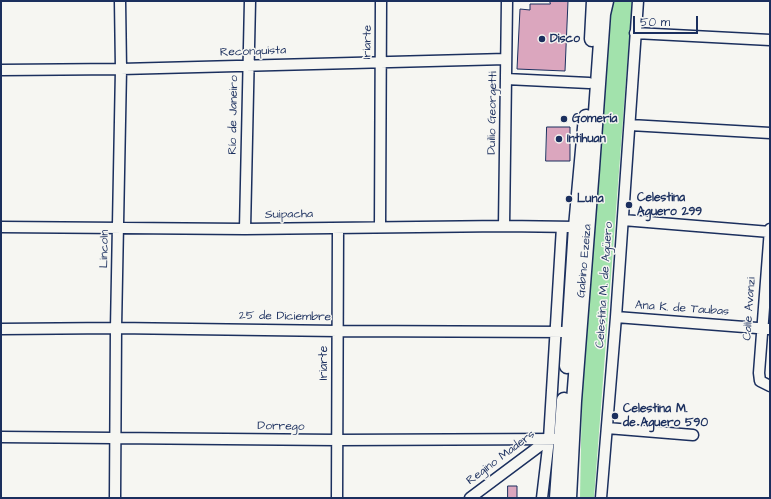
<!DOCTYPE html>
<html>
<head>
<meta charset="utf-8">
<style>
  body { margin:0 }
  #map { position:relative; width:771px; height:499px; overflow:hidden; background:#f6f6f2; font-family:"Architects Daughter",sans-serif }
  canvas { display:block }
  .frame { position:absolute; inset:0; border:2px solid #1b2f5e; pointer-events:none }
  .scale { position:absolute; left:633px; top:16px; width:65px; height:18px; box-sizing:border-box; border:2px solid #1b2f5e; border-top:0; padding-left:5px; font-size:12px; line-height:14px; white-space:nowrap; color:#1b2f5e; -webkit-text-stroke:3px #f6f6f2; paint-order:stroke }
</style>
</head>
<body>
<div id="map">
<canvas width="771" height="499"></canvas>
<div class="frame"></div>
<div class="scale">50 m</div>
</div>
<script>
const c = document.querySelector('canvas').getContext('2d');
c.lineJoin = 'round';
function paint(path, color) { c.fillStyle = color; c.fill(path, 'evenodd'); }
function stroke(path, color, width, dash) { c.strokeStyle = color; c.lineWidth = width; c.lineCap = dash ? 'butt' : 'round'; c.setLineDash(dash || []); c.stroke(path); }
function write(font, color, halo, rows, align = 'center') {
  c.font = font + ' "Architects Daughter",sans-serif'; c.lineWidth = 3; c.setLineDash([]); c.textBaseline = 'middle'; c.strokeStyle = halo; c.fillStyle = color; for (const [text, x, y, turn = 0] of rows) {
    c.save(); c.translate(x, y); c.rotate((+turn || 0) * Math.PI / 180); c.textAlign = isNaN(turn) ? turn : align; if (halo) c.strokeText(text, 0, 0); c.fillText(text, 0, 0); c.restore();
  }
}
paint(new Path2D(`
  M614 1H632L594 498H580L582 390 609 27 611 7Z`), '#a2e2ac');
const building = new Path2D(`
  M550 1H568L565 71 517 69 520 9 530 10V4H550Z
  M547 127H570V161H546Z
  M508 486H517V498H508Z`);
paint(building, '#dba6be');
stroke(building, '#1b2f5e', 1);
const street = new Path2D(`
  M635 33 770 40
  M1 70 121 69 506 59
  M506 79 589 83
  M630 125 770 133
  M623 220 770 232
  M504 226 507 1
  M1 227 245 229 504 226 576 227
  M380 227 381 1
  M245 229 250 1
  M770 229 759 373 760 381 770 386
  M616 317 770 329
  M1 329 116 328 338 331 569 332
  M607 428 693 435
  M1 437 337 440 562 439
  M115 498 116 328 121 69 120 1
  M337 498 338 228
  M470 498 549 439
  M542 498 549 439 562 227
  M601 498 616 317 638 1`);
const secondary = new Path2D(`
  M592 39 594 1
  M567 366 576 227 586 117
  M557 498 564 400
  M569 498 574 401 592 168 603 14 606 1`);
stroke(street, '#1b2f5e', 13);
stroke(secondary, '#1b2f5e', 17);
stroke(street, '#f6f6f2', 10);
stroke(secondary, '#f6f6f2', 14);
for (const [x, y, r, color] of [
  [542,39,4,"#1b2f5e"],
  [564,119,4,"#1b2f5e"],
  [559,139,4,"#1b2f5e"],
  [569,199,4,"#1b2f5e"],
  [629,205,4,"#1b2f5e"],
  [615,416,4,"#1b2f5e"]
]) { const dot = new Path2D(); dot.arc(x, y, r, 0, 2 * Math.PI); c.fillStyle = color; c.fill(dot); stroke(dot, '#f6f6f2', 1.5); }
write('bold 12px', '#1b2f5e', '#f6f6f2', [
  ["Disco",550,39],
  ["Gomería",572,119],
  ["Intihuan",567,139],
  ["Celestina",637,198],
  ["Aguero 299",637,212],
  ["Luna",577,199],
  ["Celestina M.",623,409],
  ["de Aguero 590",623,423]
], 'left');
write('12px', '#1b2f5e', '#f6f6f2', [
  ["Iriarte",368,42,-89],
  ["Reconquista",253,52,-2],
  ["Duilio Georgetti",493,113,-89],
  ["Río de Janeiro",234,115,-89],
  ["Suipacha",289,215,-1],
  ["Lincoln",105,249,-89],
  ["Gabino Ezeiza",585,261,-85],
  ["Celestina M. de Agüero",605,285,-86],
  ["Ana K. de Taubas",682,309,4],
  ["Calle Avanzi",750,309,-86],
  ["25 de Diciembre",285,317,1],
  ["Iriarte",324,363,-90],
  ["Dorrego",281,427,1],
  ["Regino Maders",501,458,-37]
]);
</script>
</body>
</html>
